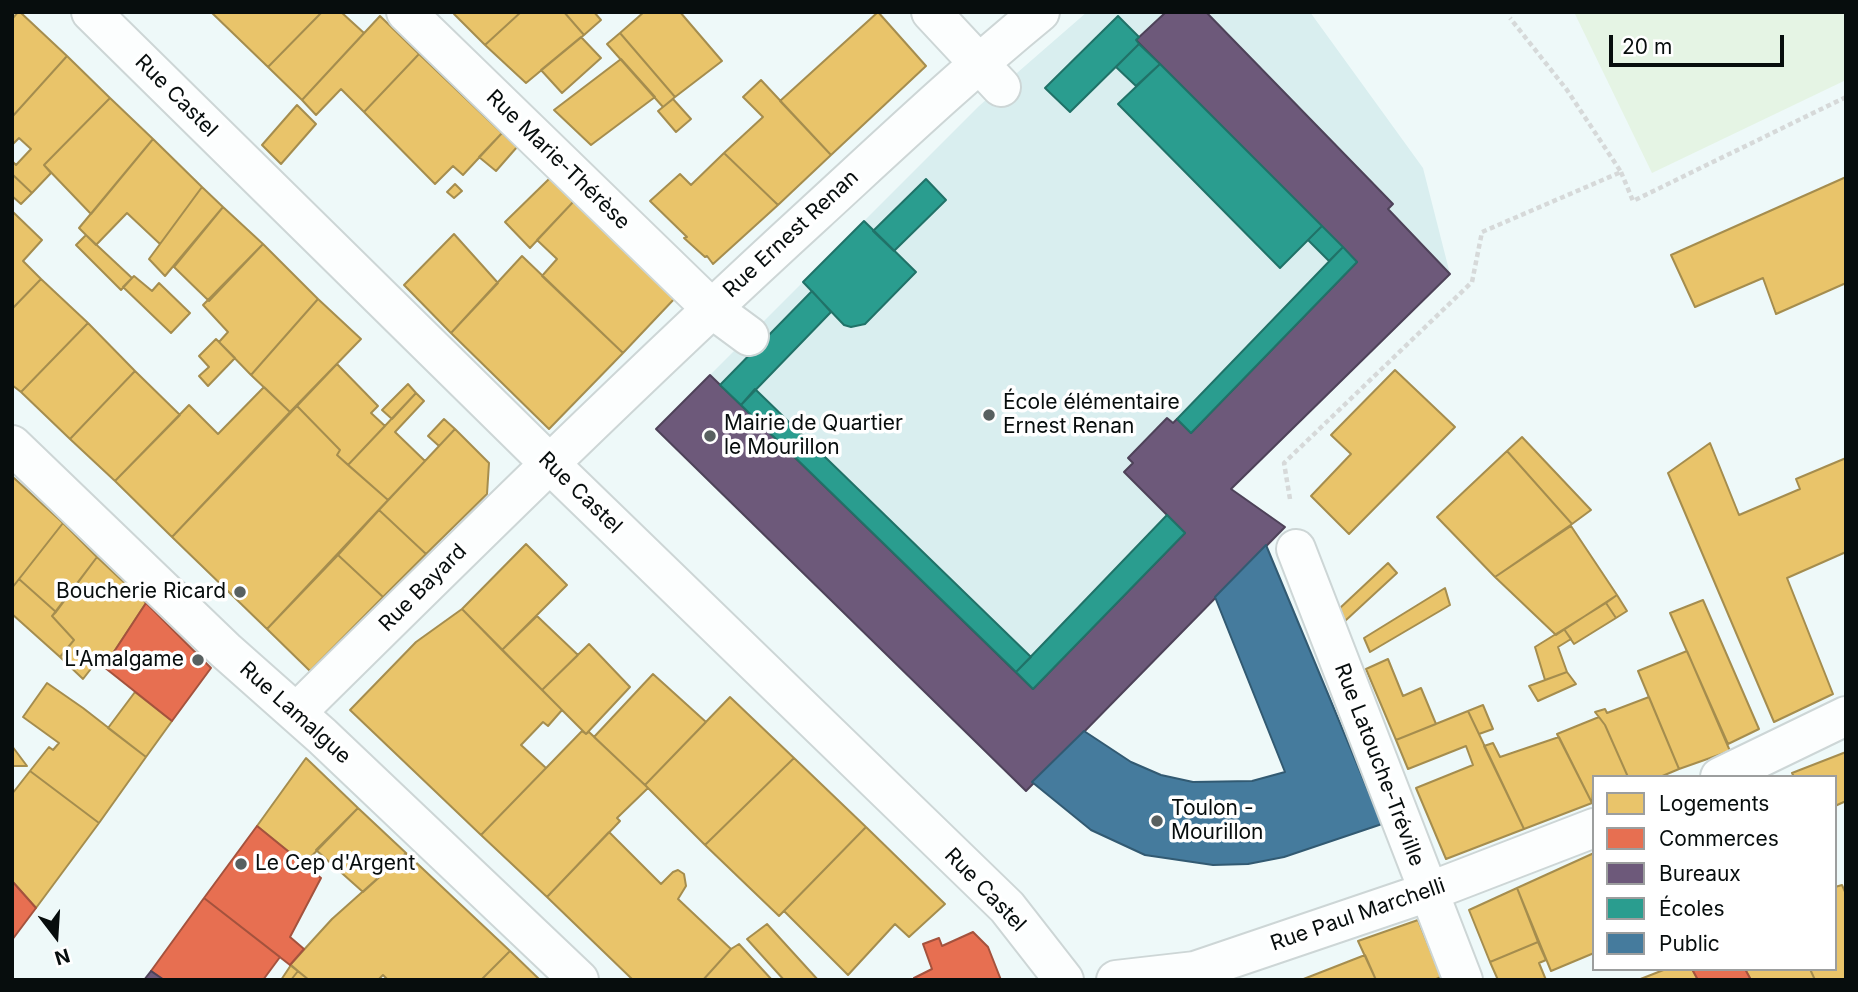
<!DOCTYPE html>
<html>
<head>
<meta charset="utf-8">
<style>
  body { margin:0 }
  #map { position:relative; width:1858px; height:992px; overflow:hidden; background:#eef9f9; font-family:Inter,sans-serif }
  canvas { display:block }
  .frame { position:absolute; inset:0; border:14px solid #070d0d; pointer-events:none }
  .legend { position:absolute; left:1592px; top:775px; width:245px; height:196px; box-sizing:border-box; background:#fff; border:2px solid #9c9e9e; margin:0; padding:9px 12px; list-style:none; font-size:21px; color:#070d0d }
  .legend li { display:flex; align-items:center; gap:14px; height:35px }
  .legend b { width:35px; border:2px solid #9c9e9e }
  .north { position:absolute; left:21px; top:901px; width:70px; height:70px; -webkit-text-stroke:5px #fff; paint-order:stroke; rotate:163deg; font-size:19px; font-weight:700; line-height:28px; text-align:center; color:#070d0d }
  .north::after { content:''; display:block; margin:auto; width:24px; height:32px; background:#070d0d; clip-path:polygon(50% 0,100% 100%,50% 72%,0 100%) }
  .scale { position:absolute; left:1609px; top:35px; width:175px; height:32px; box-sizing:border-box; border:4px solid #070d0d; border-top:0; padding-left:9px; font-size:21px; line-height:24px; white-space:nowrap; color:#070d0d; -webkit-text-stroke:5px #fff; paint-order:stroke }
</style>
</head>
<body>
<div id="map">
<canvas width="1858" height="992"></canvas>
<div class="frame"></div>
<ul class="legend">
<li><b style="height:19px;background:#e9c46a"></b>Logements</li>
<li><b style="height:19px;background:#e76f51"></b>Commerces</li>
<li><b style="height:19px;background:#6d597a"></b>Bureaux</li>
<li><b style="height:19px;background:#2a9d8f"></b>Écoles</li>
<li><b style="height:19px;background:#457b9d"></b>Public</li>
</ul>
<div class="north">N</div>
<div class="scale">20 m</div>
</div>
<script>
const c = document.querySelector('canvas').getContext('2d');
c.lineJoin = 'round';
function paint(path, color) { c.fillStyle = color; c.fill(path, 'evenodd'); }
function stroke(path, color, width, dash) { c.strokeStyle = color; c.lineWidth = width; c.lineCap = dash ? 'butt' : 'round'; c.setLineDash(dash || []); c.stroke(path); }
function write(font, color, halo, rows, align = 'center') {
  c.font = font + ' Inter,sans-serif'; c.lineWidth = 7; c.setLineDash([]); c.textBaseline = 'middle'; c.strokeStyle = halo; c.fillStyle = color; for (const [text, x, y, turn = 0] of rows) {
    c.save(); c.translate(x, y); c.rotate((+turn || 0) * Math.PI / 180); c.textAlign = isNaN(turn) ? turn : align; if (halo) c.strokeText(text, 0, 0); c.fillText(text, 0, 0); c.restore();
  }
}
paint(new Path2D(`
  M1087 12H1310L1423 168 1450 274 1232 488 1285 527 1026 791 656 429 979 106Z`), '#d9eeef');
paint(new Path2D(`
  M1574 12H1846V80L1652 173Z`), '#e5f4e4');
const homes = new Path2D(`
  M18 12H20L67 56 12 117V19Z
  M211 12H322L268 67Z
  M322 12H341L364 33 302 100 268 67Z
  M455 12H521L485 45 454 14Z
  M521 12H564L584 35 526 83 485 45Z
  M564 12H594L601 20 584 35Z
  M644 12H680L722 61 675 97 620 33Z
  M878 12 926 66 831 155 780 101Z
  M380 16 419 54 364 112 341 89 316 115 302 100Z
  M620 33 675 97 663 107 607 44Z
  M581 37 601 58 562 93 541 70Z
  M419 54 502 133 463 175 453 166 435 184 364 112Z
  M67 56 110 98 44 165 51 173 32 193 12 174V161L16 165 31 149 19 138 12 145V117Z
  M621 59 655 97 591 145 554 110Z
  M761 80 831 155 778 205 724 153 763 117 743 97Z
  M110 98 153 139 91 214 44 165Z
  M673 99 691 119 676 132 658 111Z
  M297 105 316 124 281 164 262 145Z
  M502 133 517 147 496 171 479 157Z
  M153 139 202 187 160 244 127 213 96 245 79 228Z
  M724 153 778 205 713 264 707 256 705 257 684 238 687 237 650 201 680 174 691 185Z
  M12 174 32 193 21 204 12 196Z
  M1846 177V283L1776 314 1763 278 1695 307 1671 255Z
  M550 178 574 201 530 248 505 222Z
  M455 184 462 191 454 198 447 192Z
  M202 187 223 207 165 276 149 259Z
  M574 201 676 297 623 353 542 276 557 259 537 240Z
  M223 207 263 244 209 301 174 267Z
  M13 212 42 240 23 261 41 279 12 309Z
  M454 234 498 283 451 333 404 285Z
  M86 235 132 278 121 290 76 245Z
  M263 244 318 299 251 375 219 342 228 332 203 305Z
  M522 256 623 353 549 429 451 333Z
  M134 276 152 291 159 283 190 313 171 333 123 287Z
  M41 279 88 323 21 392 12 385V309Z
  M318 299 361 339 290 412 251 375Z
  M88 323 135 371 70 439 21 392Z
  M216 339 235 358 208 386 199 376 209 367 199 356Z
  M337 364 378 406 371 413 385 426 348 465 337 455 340 450 297 406Z
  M1395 370 1455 427 1349 534 1311 496 1351 454 1331 435Z
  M135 371 180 415 115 481 70 439Z
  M408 384 416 393 392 419 382 410Z
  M264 387 290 412 172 537 115 481 189 405 218 434Z
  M416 393 424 401 395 432 425 461 388 500 348 465Z
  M297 406 340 450 337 455 388 500 267 629 172 537Z
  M444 419 455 429 439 446 428 436Z
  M455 429 489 463 487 494 426 554 379 510Z
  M1522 437 1591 510 1572 524 1507 451Z
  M1710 443 1739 515 1800 489 1796 479 1846 458V552L1787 578 1833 694 1774 722 1668 473Z
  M1507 451 1572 524 1495 577 1437 517Z
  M14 478 63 523 12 588V480Z
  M379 510 426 554 383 597 338 555Z
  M63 523 97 557 56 612 19 579Z
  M1571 526 1617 595 1556 635 1495 577Z
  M526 544 567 585 502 650 462 609Z
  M338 555 383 597 310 671 267 629Z
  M97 557 146 603 104 667 97 661 83 679 60 657 74 640 52 616Z
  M1388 563 1397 573 1345 621 1340 608Z
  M19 579 56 612 52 616 74 640 60 657 12 614V588Z
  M1445 588 1450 605 1370 652 1364 638Z
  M1617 595 1627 611 1616 618 1606 603Z
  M1703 600 1759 729 1728 744 1670 613Z
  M1606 603 1616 618 1574 644 1564 629Z
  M462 609 562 710 548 726 543 722 521 745 546 768 481 835 350 710 416 642Z
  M537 616 578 655 542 690 502 650Z
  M1564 629 1571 639 1558 647 1567 672 1545 680 1535 647Z
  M589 644 630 687 586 734 542 690Z
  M1687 651 1730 751 1679 769 1638 671Z
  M1388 659 1403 696 1421 688 1436 724 1396 740 1366 669Z
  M1567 672 1576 684 1538 701 1529 686Z
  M653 674 706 722 645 785 594 737Z
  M47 683 83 708 146 757 99 823 30 771 49 747 53 750 59 743 23 717Z
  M135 692 172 721 146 757 108 728Z
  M730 697 794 758 705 845 645 785Z
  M1649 697 1679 769 1660 777H1628L1605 725 1595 712 1605 709 1607 713Z
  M1483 705 1493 729 1479 734 1468 711Z
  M1468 711 1524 829 1446 859 1416 788 1473 765 1466 746 1408 769 1396 740Z
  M1599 717 1605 725 1628 777H1594L1592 803 1557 734Z
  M582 731 586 734 589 732 648 788 617 818 620 821 547 897 481 835Z
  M1559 737 1592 803 1524 829 1484 746 1493 743 1500 757Z
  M12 746 27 766H12Z
  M1846 752V801L1835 806V777H1794L1792 773Z
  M306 758 358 808 304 864 257 826Z
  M794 758 866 827 779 916 705 845Z
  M30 771 99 823 36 908 12 881V794Z
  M358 808 406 853 363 892 316 850Z
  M866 827 945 904 909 937 895 924 848 975 784 911Z
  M609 832 661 884 673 872 678 870 684 874 686 886 678 899 731 949 703 980H633L547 897Z
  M406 853 510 951 481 980H388L383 975 378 980H309L290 965 332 919Z
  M1594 853V953L1551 971 1517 888Z
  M1842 885 1846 894V980H1815L1810 969H1835V887Z
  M1517 888 1538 942 1490 962 1469 910Z
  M1418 920 1441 977 1434 980H1376L1358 941Z
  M767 924 818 980H784L747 939Z
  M1538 942 1546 960 1539 963 1546 980H1498L1490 962Z
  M739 944 772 980H703L731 949Z
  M510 951 540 980H481Z
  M1365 955 1376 980H1301Z
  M291 965 298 971 291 980H281Z
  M1666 969H1692L1698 980H1638Z
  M1745 969H1810L1815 980H1751Z
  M298 971 309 980H291Z`);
paint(homes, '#e9c46a');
stroke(homes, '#a58d4e', 2);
const shops = new Path2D(`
  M146 603 211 668 172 721 104 667Z
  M257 826 321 878 290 937 304 949 290 965 204 898Z
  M12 881 36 908 12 940Z
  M204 898 280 957 263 980H164L151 971Z
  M973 932 988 947 1001 980H915L914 978 932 969 923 944 939 938 942 946Z
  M1692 969H1745L1751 980H1698Z`);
paint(shops, '#e76f51');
stroke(shops, '#a4523d', 2);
const offices = new Path2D(`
  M1166 12H1206L1393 204 1388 209 1450 274 1231 489 1285 527 1026 791 656 429 710 375 1033 689 1185 533 1124 472 1133 463 1128 458 1167 418 1173 423 1177 419 1191 433 1357 262 1136 40Z
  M151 971 164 980H144Z`);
paint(offices, '#6d597a');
stroke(offices, '#4e4259', 2);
const schools = new Path2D(`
  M1118 16 1139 37 1136 40 1139 44 1070 112 1045 88Z
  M1139 44 1160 64 1136 86 1116 67Z
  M1160 64 1322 226 1280 268 1118 104Z
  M926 179 946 200 894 251 873 231Z
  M864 221 916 272 865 324 851 327 844 325 803 282Z
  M1322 226 1343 247 1329 261 1308 240Z
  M1343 247 1357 262 1191 433 1177 419Z
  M812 291 831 312 741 405 720 385Z
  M755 389 1031 657 1016 672 741 405Z
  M1167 515 1185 533 1033 689 1016 672Z`);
paint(schools, '#2a9d8f');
stroke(schools, '#207268', 2);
const public = new Path2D(`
  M1266 545 1382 824 1284 857 1248 864 1213 865 1145 855 1091 830 1032 782 1084 731 1131 762 1161 775 1193 782 1252 781 1285 772 1215 597Z`);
paint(public, '#457b9d');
stroke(public, '#325a72', 2);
const minor = new Path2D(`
  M91 12 549 463 1007 907 1064 980
  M406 12 711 308 749 336
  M931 12 1001 87
  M12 445 225 650 322 736 579 980
  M1296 549 1463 980
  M296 713C467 544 638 375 815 213 889 145 962 76 1040 12
  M1720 777 1846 716
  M1116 980 1195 971 1428 892 1594 828`);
stroke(minor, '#cdd6d6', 42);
stroke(new Path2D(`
  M1621 172 1633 201 1846 97
  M1290 499 1284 463 1472 282 1482 232 1621 172 1567 90 1510 18`), '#d6d9d9', 4.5, [5, 3.5]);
stroke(minor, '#fcfefe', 38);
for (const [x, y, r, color] of [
  [989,415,7,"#586060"],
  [710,436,7,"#586060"],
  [240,592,7,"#586060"],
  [198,660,7,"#586060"],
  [1157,821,7,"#586060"],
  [241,864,7,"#586060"]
]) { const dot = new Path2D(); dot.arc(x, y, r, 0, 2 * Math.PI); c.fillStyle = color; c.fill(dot); stroke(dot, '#fff', 2.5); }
write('21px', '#070d0d', '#fff', [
  ["Rue Castel",176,96,45],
  ["Rue Marie-Thérèse",558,160,44],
  ["Rue Ernest Renan",791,234,-43],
  ["Rue Castel",580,493,44],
  ["Rue Bayard",423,588,-45],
  ["Rue Lamalgue",295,713,42],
  ["Rue Latouche-Tréville",1379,765,69],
  ["Rue Castel",985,890,46],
  ["Rue Paul Marchelli",1358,915,-19]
]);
write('21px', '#070d0d', '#fff', [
  ["École élémentaire",1003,403],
  ["Ernest Renan",1003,427],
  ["Mairie de Quartier",724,424],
  ["le Mourillon",724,448],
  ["Boucherie Ricard",226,592,"right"],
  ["L'Amalgame",184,660,"right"],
  ["Toulon -",1171,809],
  ["Mourillon",1171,833],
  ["Le Cep d'Argent",255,864]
], 'left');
</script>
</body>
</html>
